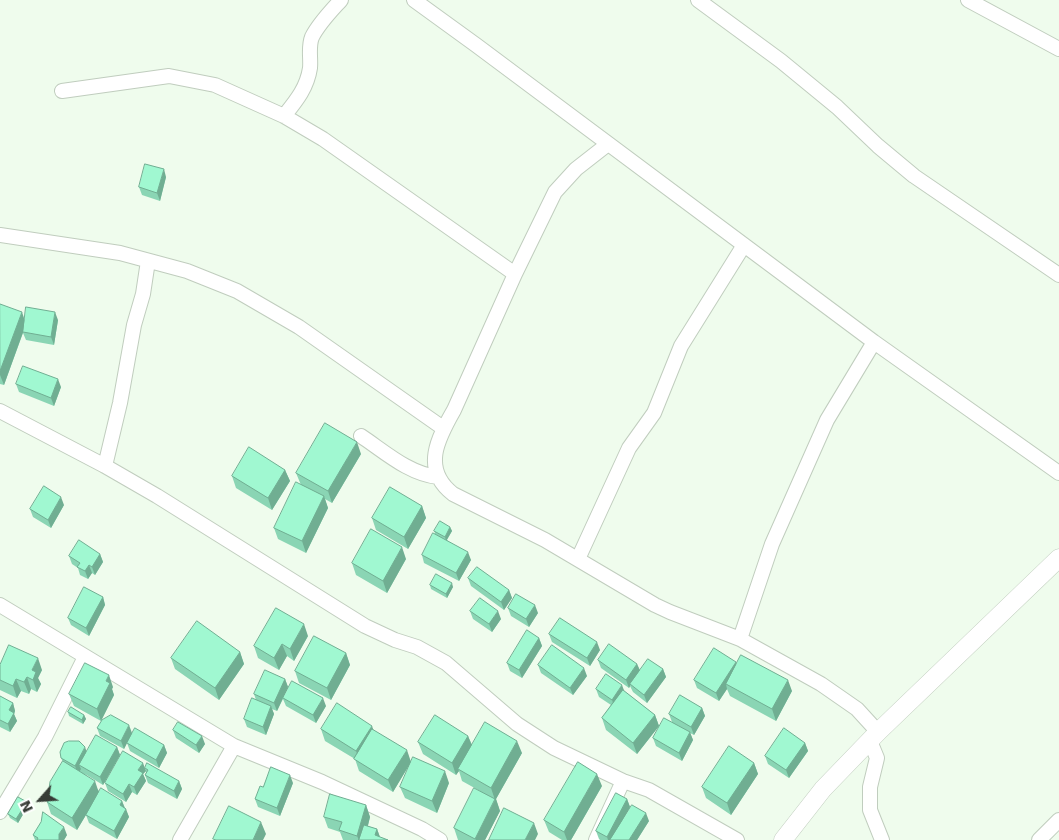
<!DOCTYPE html>
<html>
<head>
<meta charset="utf-8">
<style>
  body { margin:0 }
  #map { position:relative; width:1059px; height:840px; overflow:hidden; background:#effced; font-family:"DejaVu Sans",sans-serif }
  canvas { display:block }
  .north { position:absolute; left:15px; top:775px; width:50px; height:50px; -webkit-text-stroke:4px #fff; paint-order:stroke; rotate:244deg; font-size:14px; font-weight:700; line-height:20px; text-align:center; color:#373c36 }
  .north::after { content:''; display:block; margin:auto; width:18px; height:22px; background:#373c36; clip-path:polygon(50% 0,100% 100%,50% 72%,0 100%) }
</style>
</head>
<body>
<div id="map">
<canvas width="1059" height="840"></canvas>
<div class="north">N</div>
</div>
<script>
const c = document.querySelector('canvas').getContext('2d');
c.lineJoin = 'round';
function stroke(path, color, width, dash) { c.strokeStyle = color; c.lineWidth = width; c.lineCap = dash ? 'butt' : 'round'; c.setLineDash(dash || []); c.stroke(path); }
function paint(path, color) { c.fillStyle = color; c.fill(path, 'evenodd'); }
const minor = new Path2D(`
  M414 0 476 45 874 342 1059 473
  M698 0 781 61 837 107 878 146 914 176 1059 275
  M968 0 1059 49
  M62 91 169 76 215 85 284 116 323 139 515 274
  M284 116C296 101 307 88 310 68 311 58 308 47 312 37 319 23 331 11 341 0
  M608 144 576 169 555 192 515 274 454 410C438 438 421 469 453 494L545 540 655 605 670 612 740 639 821 684 857 709 878 732
  M0 235 120 253 187 271 237 291 299 327 443 428
  M0 411 105 466 157 496 365 626 395 640 417 647 446 663 517 724 554 748 623 781 649 790 737 840
  M361 436C385 452 409 474 438 477
  M105 466 120 403 134 325 143 294 148 261
  M578 559 629 448 654 413 681 346 744 245
  M0 605 234 746 322 782 422 829 440 840
  M740 639 772 544 827 420 874 342
  M870 741 877 758 870 787V810L882 840
  M0 812 45 737 85 657
  M180 840 234 746
  M596 840 623 781
  M1039 840 1059 820`);
const tertiary = new Path2D(`
  M783 840 823 789 878 732 1059 558`);
stroke(minor, '#c0cdbe', 16);
stroke(tertiary, '#c0cdbe', 19);
stroke(minor, '#fff', 14);
stroke(tertiary, '#fff', 18);
paint(new Path2D(`
  M166 177 160 201 142 195 139 187Z
  M0 304 25 320H58L54 345 26 340 23 333 4 385 0 384Z
  M16 384 61 387 54 406 19 392Z
  M361 454 332 503 325 499 328 508 306 553 278 539 274 528 301 485 296 473Z
  M285 470 290 481 272 510 236 488 232 476Z
  M64 505 51 528 33 517 30 509Z
  M422 506 426 518 408 549 376 530 372 518Z
  M450 527 452 531 447 540 471 560 459 581 424 563 422 555 435 533 434 531Z
  M100 554 103 562 95 575 92 573 88 579 80 575 78 568 72 564 69 556Z
  M406 559 387 593 356 575 352 563Z
  M468 578 509 590 512 598 504 610 471 586Z
  M430 585 453 587 447 598 431 589Z
  M103 597 105 605 89 636 71 625 68 618Z
  M508 608 538 613 529 627 511 616Z
  M470 611 501 619 492 632 473 619Z
  M549 634 600 650 590 666 552 642Z
  M308 636 294 661 287 656 279 670 258 658 254 646Z
  M539 638 542 646 522 678 510 671 507 663Z
  M240 652 244 664 219 700 175 669 171 658Z
  M346 653 350 665 331 700 299 683 295 671Z
  M598 660 637 664 640 670 663 669 666 677 647 703 633 692 630 686 629 688 601 668Z
  M737 664 792 691 776 721 730 696 727 689 719 701 697 688 694 680Z
  M0 665 42 670 38 678 41 684 37 692 31 689 29 694 21 691 17 698 0 690Z
  M538 665 587 676 573 695 541 673Z
  M285 679 288 687 284 696 326 706 316 723 286 706 283 699 277 711 272 709 274 714 266 735 247 727 244 719 256 700 254 694Z
  M113 687 112 689 114 695 101 721 74 706 69 694Z
  M596 689 624 691 655 715 659 726 637 754 606 730 602 718 611 705 599 697Z
  M0 696 13 703 15 711 14 714 17 721 10 732 0 727Z
  M702 708 705 716 694 735 690 733 693 740 682 761 656 746 653 738 672 722 669 714Z
  M68 712 84 715 86 719 83 724 69 716Z
  M97 728 132 733 164 745 167 753 159 768 130 751 127 743 124 749 100 736Z
  M321 729 374 730 411 762 393 792 359 771 355 759 325 741Z
  M173 730 205 744 199 753 176 738Z
  M468 736 472 745 522 753 496 799 500 811 485 840H458L454 828 480 791 462 781 459 771 456 775 423 754 418 742Z
  M805 743 808 751 789 778 768 764 765 756Z
  M117 747 120 755 103 785 85 774 99 791 122 801 129 817 117 839 89 823 86 815 77 830 51 814 47 802 63 762 61 758 87 752Z
  M754 763 758 774 731 815 706 798 702 787Z
  M145 768 179 781 182 789 177 799 148 783 145 775 146 773Z
  M146 771 143 774 146 781 137 795 132 792 126 802 108 791 105 783Z
  M293 783 280 816 258 807 255 799 263 787Z
  M449 783 437 813 405 798 400 787Z
  M602 786 571 840H562L549 832 544 820Z
  M627 799 630 807 623 819 649 821 637 840H600L599 839 596 831Z
  M27 802 28 806 18 823 10 818 8 814Z
  M366 805 370 817 368 826 377 829 380 837 388 840H343L340 832 328 828 324 817Z
  M33 835H67L64 840H35Z`), '#8ad5b4');
paint(new Path2D(`
  M164 169 166 177 160 201 157 193Z
  M22 312 26 324 4 385 0 375V371Z
  M55 312 58 320 54 345 51 337Z
  M58 379 61 387 54 406 51 398Z
  M357 442 361 454 332 503 328 491Z
  M285 470 290 481 272 510 268 498Z
  M324 496 328 508 306 553 302 541Z
  M61 497 64 505 51 528 48 520Z
  M422 506 426 518 408 549 404 537Z
  M450 527 452 531 446 541 445 537Z
  M402 547 406 559 387 593 383 581Z
  M468 552 471 560 459 581 456 573Z
  M100 554 103 562 95 575 92 567Z
  M89 565 92 573 88 579 85 571Z
  M452 583 453 587 447 598 446 594Z
  M509 590 512 598 504 610 501 602Z
  M103 597 105 605 89 636 86 628Z
  M535 605 538 613 529 627 526 619Z
  M498 611 501 619 492 632 489 624Z
  M304 624 308 636 294 661 290 649Z
  M539 638 542 646 522 678 519 670Z
  M597 642 600 650 590 666 587 658Z
  M282 644 287 656 279 670 274 658Z
  M240 652 244 664 219 700 215 688Z
  M346 653 350 665 331 700 327 688Z
  M38 658 42 670 38 678 41 684 37 692 33 680 32 670Z
  M736 662 739 670 726 684 727 689 719 701 716 693Z
  M637 664 640 671 630 684V686L629 688 626 680Z
  M584 668 587 676 573 695 570 688Z
  M663 669 666 677 647 703 644 695Z
  M109 675 113 687 112 689 114 695 101 721 97 709 106 681Z
  M27 677 31 689 29 694 24 682Z
  M16 679 21 691 17 698 13 686Z
  M285 679 288 687 277 711 274 703Z
  M788 680 792 691 776 721 772 709Z
  M622 685 625 693 615 708 612 700Z
  M323 698 326 706 316 723 313 715Z
  M13 703 15 711 14 714 17 721 10 732 8 724 9 710Z
  M271 706 274 714 266 735 263 727Z
  M702 708 705 716 694 735 691 727Z
  M84 715 86 719 83 724 82 720Z
  M655 715 659 726 637 754 633 743Z
  M129 725 132 733 124 749 121 741Z
  M372 726 376 737 361 763 356 751Z
  M690 732 693 740 682 761 679 753Z
  M202 736 205 744 199 753 196 745Z
  M468 736 473 748 458 769 459 771 456 775 452 763Z
  M517 741 522 753 496 799 500 811 485 840H476L475 839 495 800 491 788Z
  M805 743 808 751 789 778 786 770Z
  M164 745 167 753 159 768 156 760Z
  M85 747 88 755 79 765 81 769 78 774 75 766Z
  M117 747 120 755 103 785 100 777Z
  M407 750 411 762 393 792 388 780Z
  M143 763 146 771 143 774 146 781 137 795 134 787 138 770Z
  M754 763 758 774 731 815 727 803Z
  M445 771 449 783 437 813 432 801Z
  M597 774 602 786 571 840H567L564 832Z
  M290 775 293 783 280 816 277 808Z
  M95 781 99 793 77 830 72 818Z
  M179 781 182 789 177 799 174 791Z
  M129 784 132 792 126 802 123 794Z
  M627 799 630 807 612 840H608L607 837Z
  M122 801 125 809 120 805Z
  M27 802 28 806 18 823 16 819Z
  M366 805 370 817 364 840H359L357 836Z
  M126 809 129 817 117 839 114 831Z
  M646 813 649 821 637 840H629Z
  M261 822 266 834 263 840H253Z
  M534 823 538 834 535 840H525Z
  M64 827 67 835 64 840H59V834Z
  M377 829 381 840 375 835Z`), '#70ae92');
const building = new Path2D(`
  M145 164 164 169 157 193 139 187Z
  M0 304 22 312 0 371Z
  M26 307 55 312 51 337 23 332Z
  M23 366 58 379 51 398 16 384Z
  M325 423 357 442 328 491 296 473Z
  M249 447 285 470 268 498 232 476Z
  M296 482 324 496 302 541 274 528Z
  M44 486 61 497 48 520 30 509Z
  M390 487 422 506 404 537 372 518Z
  M440 521 450 527 445 537 434 531Z
  M371 529 402 547 383 581 352 563Z
  M433 533 468 552 456 573 422 555Z
  M79 540 100 554 92 567 89 565 85 571 77 567 80 563 69 556Z
  M477 567 509 590 501 602 468 578Z
  M436 574 452 583 446 594 430 585Z
  M84 587 103 597 86 628 68 618Z
  M516 594 535 605 526 619 508 608Z
  M480 598 498 611 489 624 470 611Z
  M276 608 304 624 290 649 282 644 274 658 254 646Z
  M560 618 597 642 587 658 549 634Z
  M197 621 240 652 215 688 171 658Z
  M527 630 539 638 519 670 507 663Z
  M314 636 346 653 327 688 295 671Z
  M609 644 637 664 626 680 598 660Z
  M9 645 38 658 32 670 36 672 33 680 27 677 24 682 16 679 13 686 0 680V665Z
  M552 645 584 668 570 688 538 665Z
  M714 648 736 662 716 693 694 680Z
  M741 655 788 680 772 709 726 684Z
  M648 659 663 669 644 695 630 684Z
  M85 663 109 675 106 681 110 683 97 709 69 694Z
  M265 670 285 679 274 703 254 694Z
  M606 674 622 685 612 700 596 689Z
  M292 681 323 698 313 715 283 698Z
  M623 690 655 715 633 743 602 718Z
  M680 695 702 708 691 727 669 714Z
  M0 696 13 703 9 710 14 713 8 724 0 720Z
  M252 698 271 706 263 727 244 719Z
  M337 703 372 726 356 751 321 729Z
  M71 707 84 715 82 720 68 712Z
  M111 715 129 725 121 741 97 728 102 720Z
  M435 715 468 736 452 763 418 742Z
  M664 718 690 732 679 753 653 738Z
  M178 722 202 736 196 745 173 730Z
  M485 722 517 741 491 788 458 769Z
  M135 728 164 745 156 760 127 743Z
  M784 728 805 743 786 770 765 756Z
  M372 729 407 750 388 780 354 759Z
  M96 735 117 747 100 777 79 765Z
  M69 741H79L85 747 75 766 61 758 60 752 64 743Z
  M729 746 754 763 727 803 702 787Z
  M123 751 143 763 138 770 143 773 134 787 129 784 123 794 105 783Z
  M413 757 445 771 432 801 400 787Z
  M63 761 95 781 72 818 47 802 50 782Z
  M578 762 597 774 564 832 544 820Z
  M147 763 179 781 174 791 145 775 148 770 145 768Z
  M271 767 290 775 277 808 255 799 260 786 263 787Z
  M101 788 122 801 120 805 126 809 114 831 86 815Z
  M474 788 495 799 475 839 454 828Z
  M616 793 627 799 607 837 596 831Z
  M330 794 366 805 357 836 339 830 342 822 324 817Z
  M18 797 27 802 16 819 8 814Z
  M632 805 646 813 629 840H610Z
  M229 806 261 822 253 840H216L213 839Z
  M504 808 534 823 525 840H489Z
  M43 812 64 827 59 834V840H37L38 838 33 835 41 822Z
  M364 825 377 829 375 835 388 840H359Z`);
paint(building, '#a0f8d1');
stroke(building, '#70ae92', 1);
</script>
</body>
</html>
